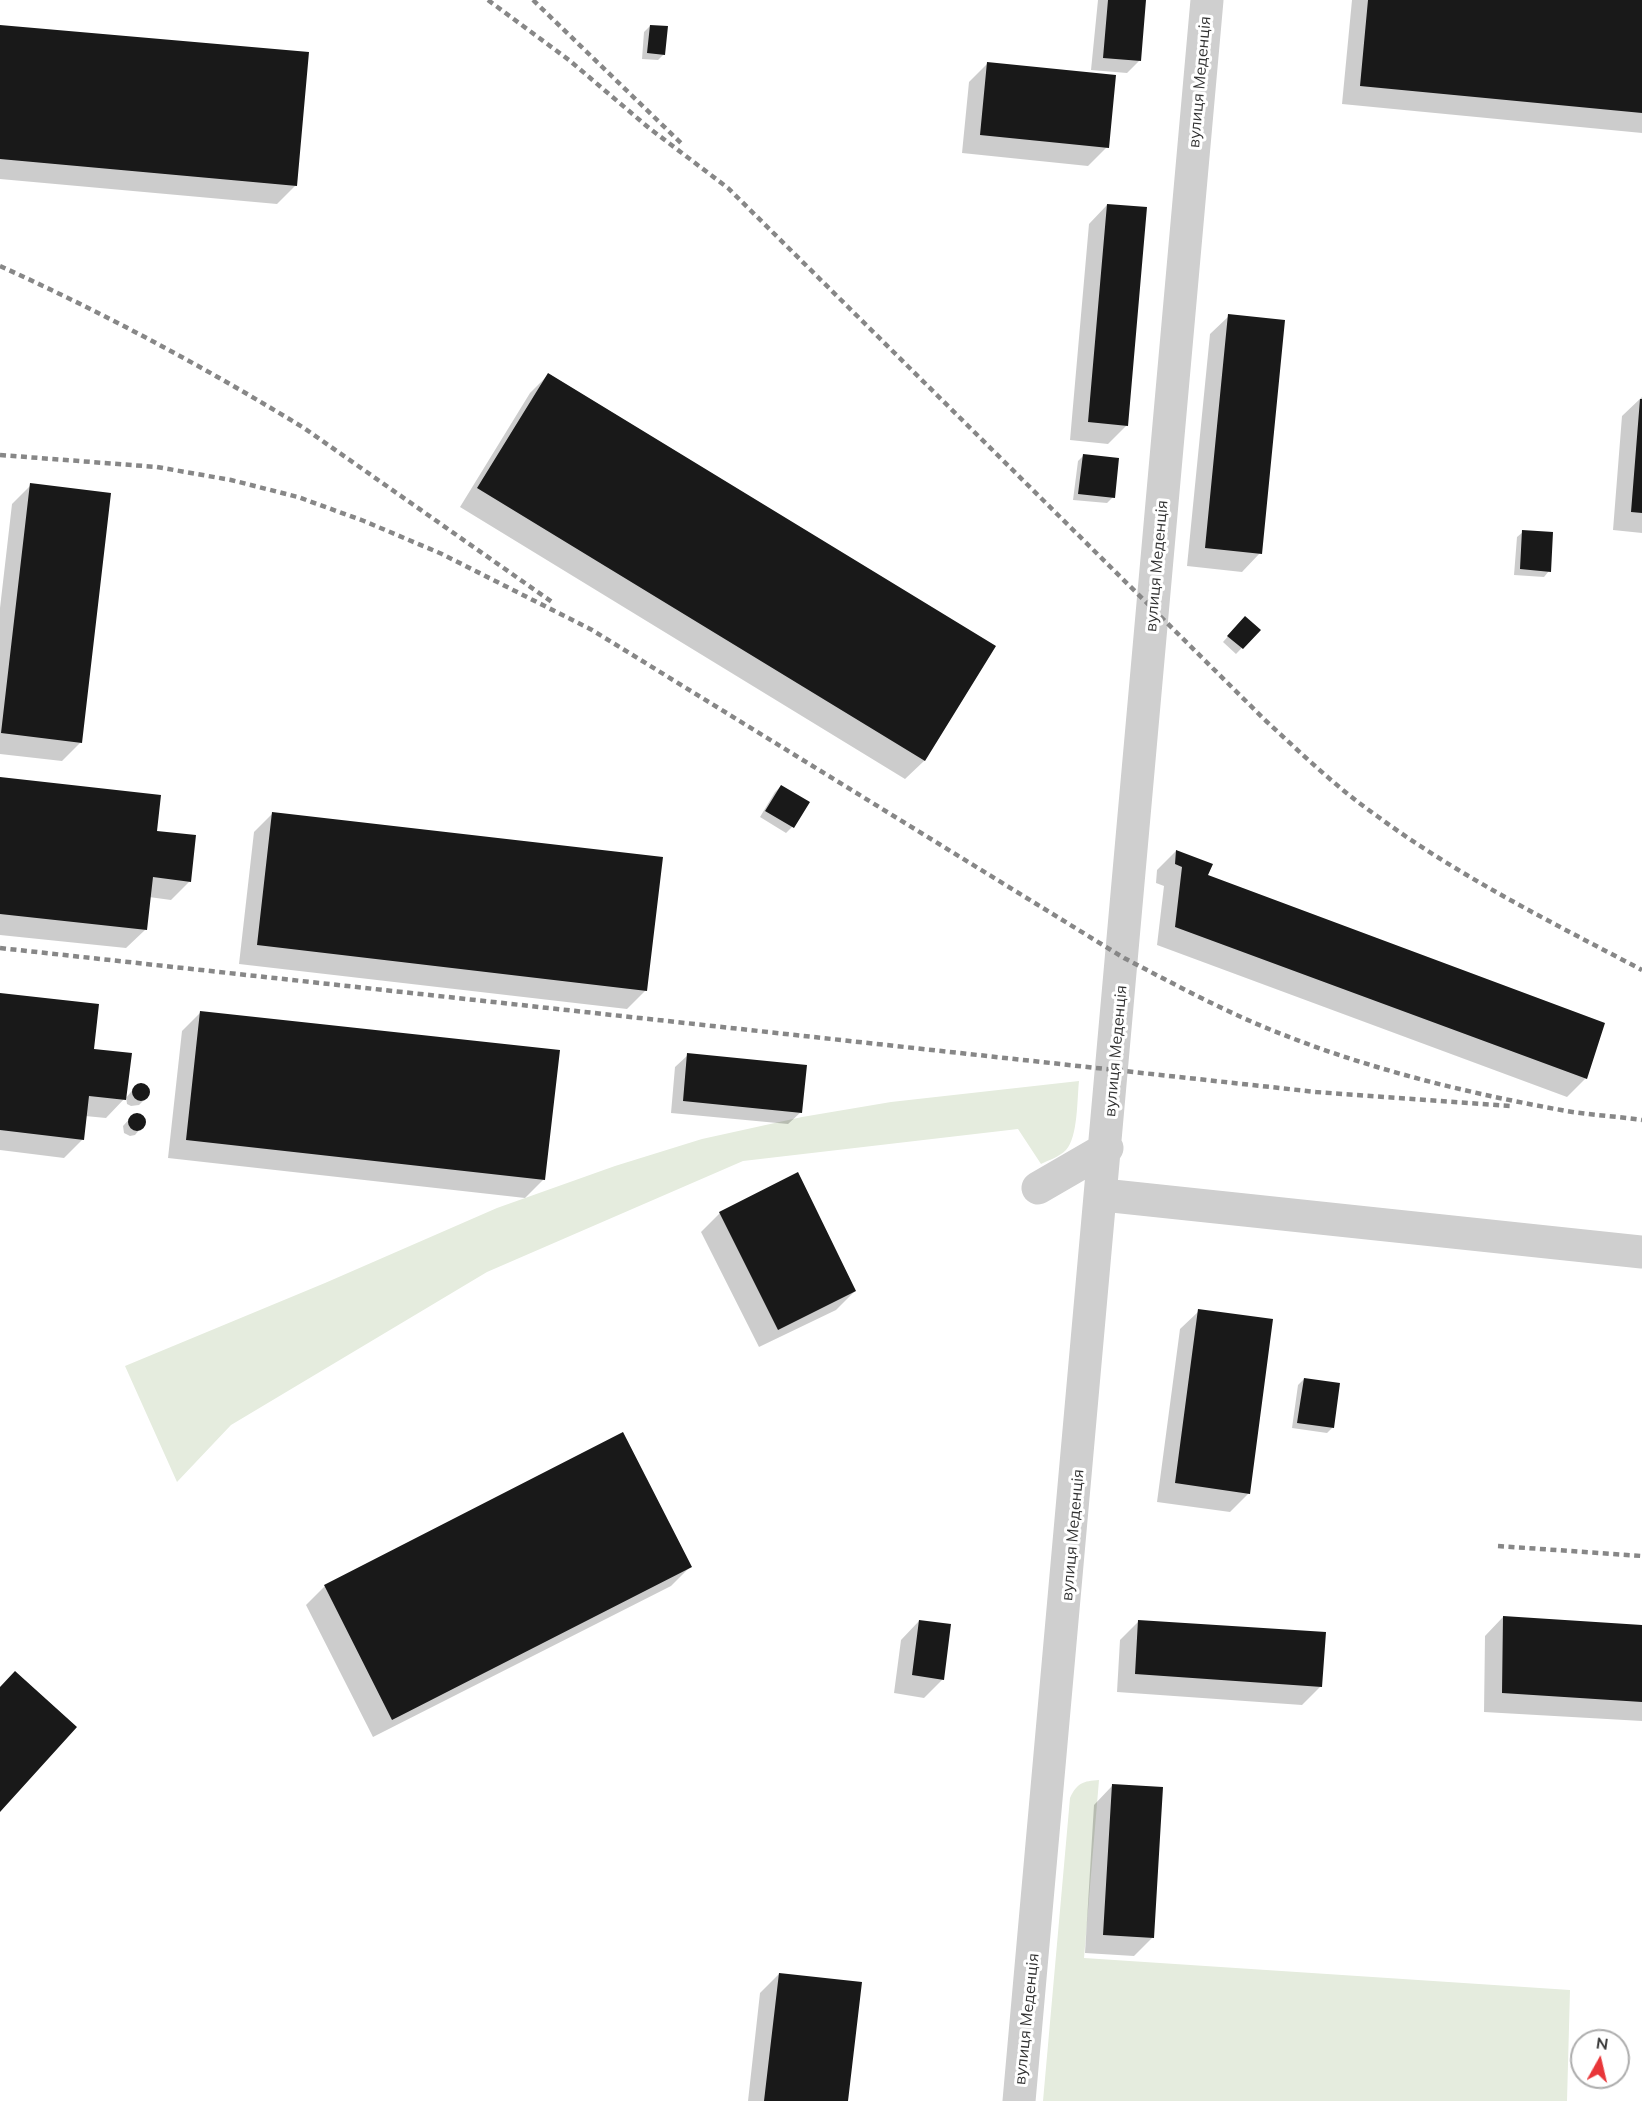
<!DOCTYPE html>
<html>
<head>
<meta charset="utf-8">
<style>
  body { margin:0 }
  #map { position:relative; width:1642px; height:2101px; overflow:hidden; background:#fff; font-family:Mulish,sans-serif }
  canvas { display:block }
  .north { position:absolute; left:1570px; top:2029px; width:60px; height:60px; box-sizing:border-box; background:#fff; border:2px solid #adadad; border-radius:50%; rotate:8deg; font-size:16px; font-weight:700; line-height:24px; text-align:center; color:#323232 }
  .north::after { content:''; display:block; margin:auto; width:21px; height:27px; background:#e83639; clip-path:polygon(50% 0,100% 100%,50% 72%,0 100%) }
</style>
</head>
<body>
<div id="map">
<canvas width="1642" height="2101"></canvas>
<div class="north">N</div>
</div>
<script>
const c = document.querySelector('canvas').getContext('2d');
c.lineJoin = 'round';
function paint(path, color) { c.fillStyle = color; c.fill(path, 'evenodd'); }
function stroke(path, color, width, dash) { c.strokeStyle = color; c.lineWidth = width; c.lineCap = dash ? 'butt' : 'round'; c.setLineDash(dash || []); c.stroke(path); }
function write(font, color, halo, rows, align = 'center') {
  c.font = font + ' Mulish,sans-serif'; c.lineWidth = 6; c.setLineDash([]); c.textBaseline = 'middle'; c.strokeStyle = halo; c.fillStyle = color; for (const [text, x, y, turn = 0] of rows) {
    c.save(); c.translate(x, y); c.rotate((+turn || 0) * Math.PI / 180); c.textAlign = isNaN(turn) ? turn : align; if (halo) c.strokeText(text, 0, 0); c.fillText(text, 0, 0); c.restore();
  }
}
paint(new Path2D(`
  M1079 1081C1077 1099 1078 1137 1066 1150 1059 1157 1049 1160 1041 1164L1018 1129 743 1161 487 1272 231 1425 177 1482 125 1366 325 1283 497 1208 615 1166 702 1139 802 1117 891 1102Z
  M1099 1780 1084 1958 1570 1990 1567 2101H1043L1070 1798C1077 1783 1083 1781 1099 1780Z`), '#e5ecde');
paint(new Path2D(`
  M1098 0H1145L1139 61 1127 73 1091 70Z
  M1352 0H1642V133L1342 104Z
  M0 26 296 185 277 204 0 179Z
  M650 26 664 54 658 60 642 59 644 32Z
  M988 63 1107 147 1088 166 962 153 969 82Z
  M1107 205 1127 425 1108 444 1070 440 1089 224Z
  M1229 316 1260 553 1242 572 1187 566 1210 334Z
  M549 374 994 646 924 761 905 779 460 507 530 393Z
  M1642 397V533L1613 530 1622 416Z
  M1084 455 1113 497 1107 503 1073 500 1078 461Z
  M31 485 81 742 62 761 0 754V608L12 504Z
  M1523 532 1549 571 1544 577 1514 575 1517 537Z
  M1239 624 1259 630 1236 654 1223 642Z
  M0 779 156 832 190 881 171 900 149 897 145 930 126 948 0 935Z
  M781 786 808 802 792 827 786 833 760 817 775 792Z
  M272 814 646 990 627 1009 239 964 254 832Z
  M1176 851 1206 876 1586 1078 1567 1097 1157 945 1164 886 1156 883 1157 870Z
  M0 994 92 1050 125 1099 136 1086 141 1085 146 1086 148 1094 145 1099 139 1105 131 1106 127 1104 126 1097 106 1118 85 1116 83 1139 64 1158 0 1150Z
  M201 1012 544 1179 525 1198 168 1158 182 1031Z
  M688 1055 801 1112 788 1124 671 1113 675 1067Z
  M137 1114 144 1119V1124L141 1128 135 1135 130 1136 124 1133 123 1126 133 1115Z
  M720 1213 855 1291 836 1310 759 1347 701 1232Z
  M1199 1311 1249 1493 1230 1512 1157 1502 1180 1329Z
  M1304 1379 1333 1427 1327 1433 1292 1428 1298 1385Z
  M690 1567 671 1586 373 1737 306 1605 325 1586Z
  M1503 1617 1642 1626V1721L1484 1712 1485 1636Z
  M919 1621 943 1679 924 1698 894 1693 901 1640Z
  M1139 1621 1321 1686 1302 1705 1117 1692 1120 1640Z
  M1112 1786 1153 1937 1134 1956 1085 1953 1094 1805Z
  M779 1974 847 2101H748L760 1993Z`), '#0003');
paint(new Path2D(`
  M1108 0H1146L1141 61 1103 58Z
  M1368 0H1642V113L1360 86Z
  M0 25 309 52 297 186 0 159Z
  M650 25 668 26 665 55 647 53Z
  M987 62 1116 75 1109 148 980 135Z
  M1107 204 1147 207 1128 426 1088 422Z
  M1228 314 1285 320 1262 554 1205 548Z
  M548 373 996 646 925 761 477 488Z
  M1640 399H1642V513L1631 512Z
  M1083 454 1119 458 1115 498 1078 494Z
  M30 483 111 493 82 743 1 733Z
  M1522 530 1553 532 1551 572 1520 569Z
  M1245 616 1261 630 1243 649 1227 636Z
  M0 777 161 795 157 831 196 835 191 882 153 877 147 930 0 914Z
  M781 785 810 802 794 828 765 811Z
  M272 812 663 857 647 991 257 945Z
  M1176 850 1213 864 1208 875 1605 1023 1587 1079 1175 927 1182 867 1175 864Z
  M0 993 99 1004 94 1049 132 1053 126 1100 89 1096 84 1140 0 1130Z
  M200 1011 560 1050 545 1180 186 1140Z
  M687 1053 807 1065 802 1113 683 1101Z
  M132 1092a9 9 0 1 1 18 0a9 9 0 1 1-18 0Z
  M128 1122a9 9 0 1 1 18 0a9 9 0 1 1-18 0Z
  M798 1172 856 1291 778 1330 719 1212Z
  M1198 1309 1273 1319 1250 1494 1175 1483Z
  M1304 1378 1340 1383 1334 1428 1297 1423Z
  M623 1432 692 1567 392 1720 324 1585Z
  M1503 1616 1642 1625V1702L1502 1693Z
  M919 1620 951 1624 944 1680 912 1675Z
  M1138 1620 1326 1632 1322 1687 1135 1674Z
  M15 1671 77 1727 0 1812V1687Z
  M1112 1784 1163 1787 1154 1938 1103 1935Z
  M779 1973 862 1982 848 2101H764Z`), '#191919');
stroke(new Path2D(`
  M1038 1188 1107 1148
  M1103 1195 1642 1252
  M1019 2101C1088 1401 1145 700 1207 0`), '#cfcfcf', 33);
stroke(new Path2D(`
  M488 0 569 60 649 128 728 188 1266 721C1302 754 1337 788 1377 816 1460 877 1551 922 1642 970
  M533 0 682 144
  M0 266C104 313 206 368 304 428L552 602
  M0 455 157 467 231 480 298 497 364 521 442 554 592 630 1124 958C1176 985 1229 1014 1284 1035 1373 1070 1467 1093 1561 1110 1587 1115 1615 1116 1642 1120
  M0 948 1316 1092 1510 1106
  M1498 1546 1642 1556`), '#878787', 4.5, [6, 4.5]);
write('16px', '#323232', '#fff', [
  ["вулиця Меденція",1200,82,-85],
  ["вулиця Меденція",1157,566,-85],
  ["вулиця Меденція",1116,1051,-85],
  ["вулиця Меденція",1073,1535,-85],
  ["вулиця Меденція",1027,2019,-84]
]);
</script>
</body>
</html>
